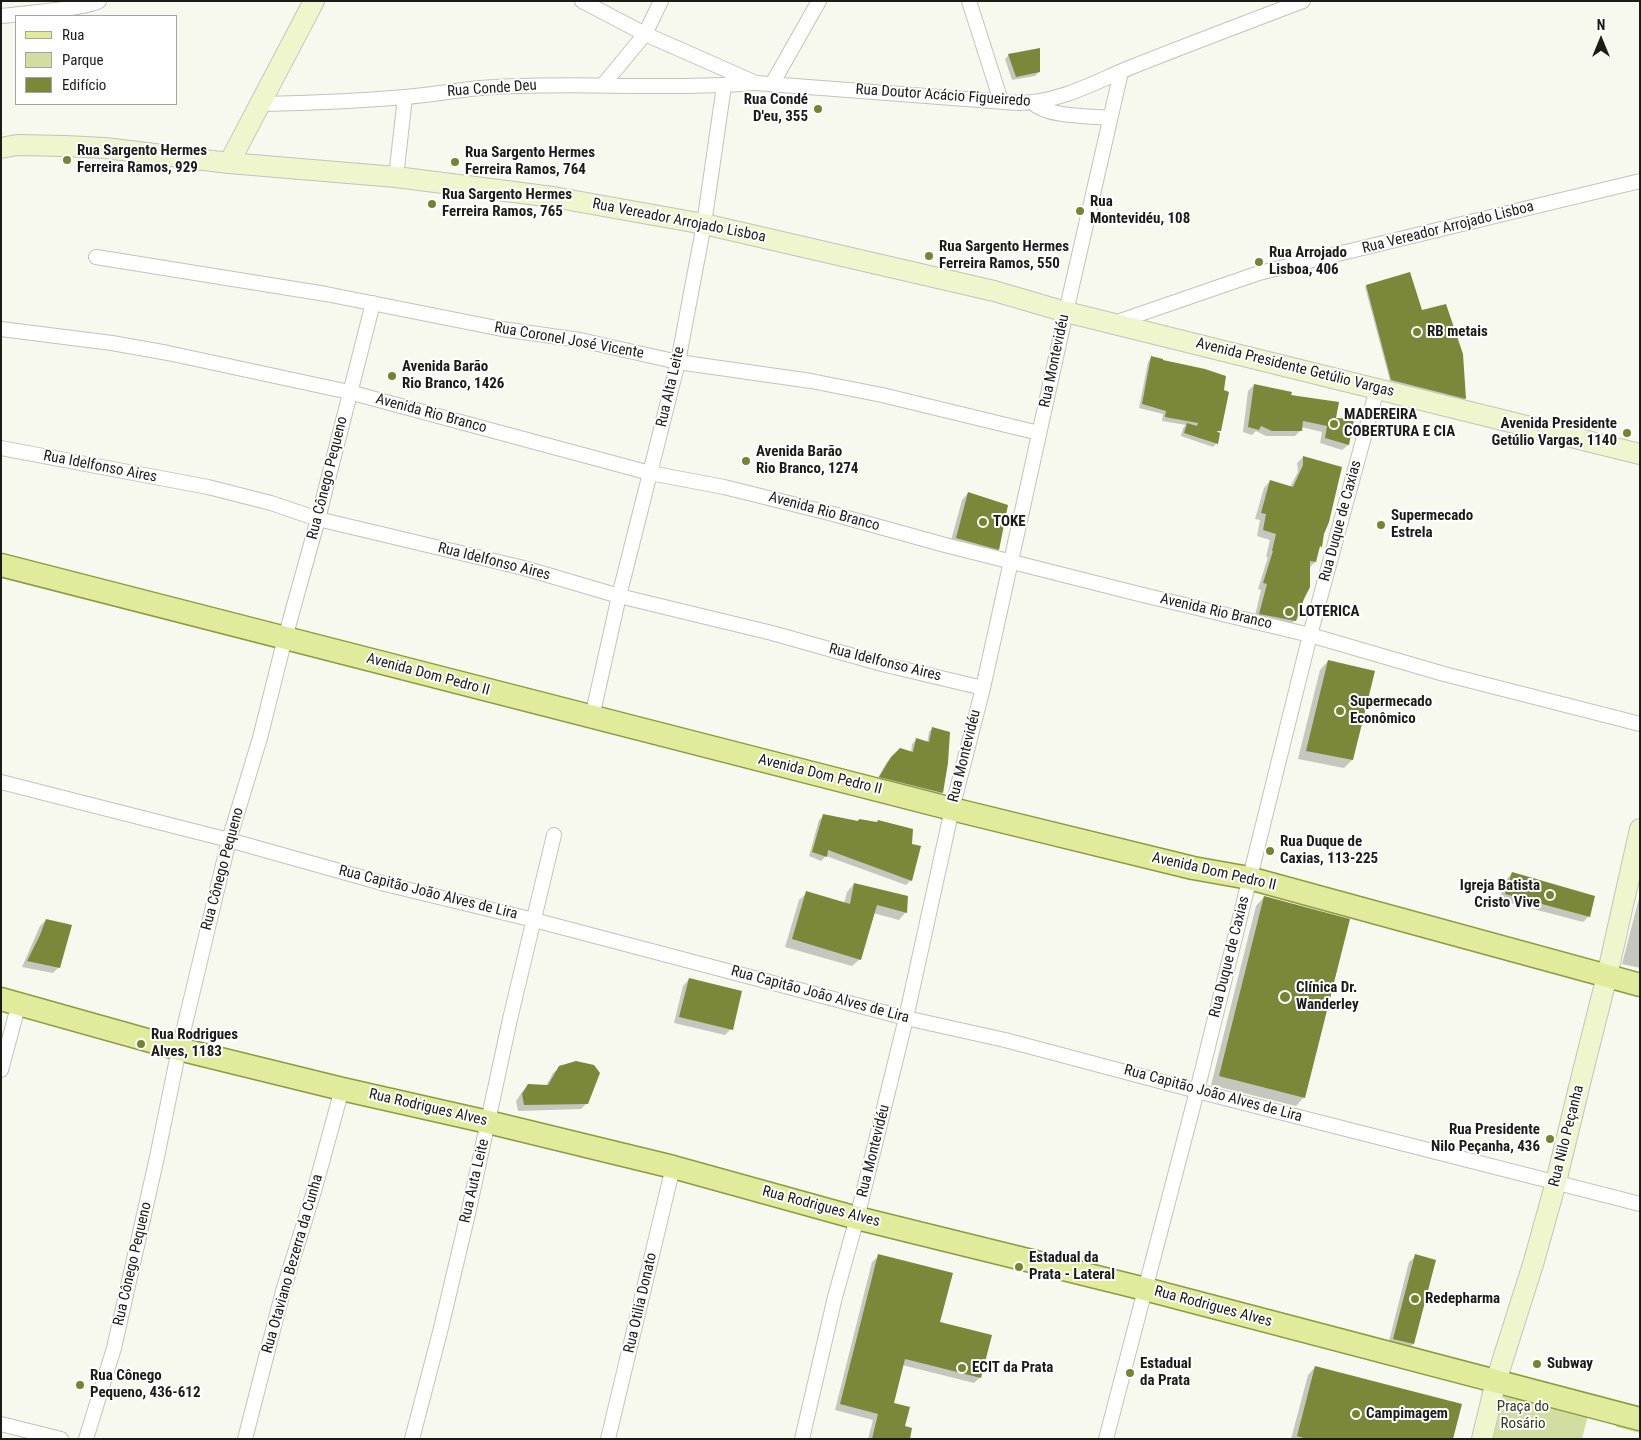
<!DOCTYPE html>
<html>
<head>
<meta charset="utf-8">
<style>
  body { margin:0 }
  #map { position:relative; width:1641px; height:1440px; overflow:hidden; background:#f7f9ee; font-family:"Roboto Condensed",sans-serif }
  canvas { display:block }
  .frame { position:absolute; inset:0; border:2px solid #1b1c18; pointer-events:none }
  .legend { position:absolute; left:15px; top:15px; width:162px; height:90px; box-sizing:border-box; background:#fff; border:1px solid #a4a4a3; margin:0; padding:6px 9px; list-style:none; font-size:15px; color:#1b1c18 }
  .legend li { display:flex; align-items:center; gap:10px; height:25px }
  .legend b { width:25px; border:1px solid #a4a4a3 }
  .north { position:absolute; left:1576px; top:15px; width:50px; height:50px; -webkit-text-stroke:4px #fff; paint-order:stroke; rotate:0deg; font-size:14px; font-weight:700; line-height:20px; text-align:center; color:#1b1c18 }
  .north::after { content:''; display:block; margin:auto; width:18px; height:22px; background:#1b1c18; clip-path:polygon(50% 0,100% 100%,50% 72%,0 100%) }
</style>
</head>
<body>
<div id="map">
<canvas width="1641" height="1440"></canvas>
<div class="frame"></div>
<ul class="legend">
<li><b style="height:6px;background:#e0eb9b"></b>Rua</li>
<li><b style="height:14px;background:#d2dda1"></b>Parque</li>
<li><b style="height:14px;background:#7b8739"></b>Edifício</li>
</ul>
<div class="north">N</div>
</div>
<script>
const c = document.querySelector('canvas').getContext('2d');
c.lineJoin = 'round';
function paint(path, color) { c.fillStyle = color; c.fill(path, 'evenodd'); }
function stroke(path, color, width, dash) { c.strokeStyle = color; c.lineWidth = width; c.lineCap = dash ? 'butt' : 'round'; c.setLineDash(dash || []); c.stroke(path); }
function write(font, color, halo, rows, align = 'center') {
  c.font = font + ' "Roboto Condensed",sans-serif'; c.lineWidth = 4; c.setLineDash([]); c.textBaseline = 'middle'; c.strokeStyle = halo; c.fillStyle = color; for (const [text, x, y, turn = 0] of rows) {
    c.save(); c.translate(x, y); c.rotate((+turn || 0) * Math.PI / 180); c.textAlign = isNaN(turn) ? turn : align; if (halo) c.strokeText(text, 0, 0); c.fillText(text, 0, 0); c.restore();
  }
}
paint(new Path2D(`
  M1506 1388 1640 1423V1433L1616 1427 1618 1418 1589 1411 1582 1439H1493Z`), '#d2dda1');
paint(new Path2D(`
  M1009 55 1039 72 1035 76 1012 80 1005 59Z
  M1367 286 1421 311 1465 398 1464 400 1390 381 1365 287Z
  M1151 358 1220 430 1217 432V443L1213 447 1181 436 1183 428 1186 425 1162 421 1163 414 1139 408 1148 362Z
  M1254 385 1289 396 1335 420H1353L1348 445 1342 450 1320 443 1322 432 1301 427V430L1295 436H1266L1256 431 1252 435 1243 432 1248 391Z
  M1303 457 1323 534 1321 546 1318 549 1315 562 1309 568 1295 620 1289 626 1254 620 1261 590 1258 589 1268 557H1266L1270 540 1257 536 1260 520 1255 519 1264 488 1270 481 1290 487 1298 472 1297 463Z
  M968 493 998 549 992 555 950 544 962 500Z
  M1328 661 1352 760 1344 768 1298 759 1320 670Z
  M933 728 942 792 938 796 876 781 887 762 901 749 911 752 912 744 916 740 927 743 929 732Z
  M824 816 857 822 911 880 906 885 826 856 821 861 809 856 819 820Z
  M1512 873 1589 916 1583 922 1499 900 1506 880Z
  M854 884 906 912 899 920 873 913 860 959 852 966 785 947 799 900 807 893 844 904 847 892Z
  M1640 894V968L1622 964Z
  M1264 897 1304 1097 1296 1106 1211 1085 1256 906Z
  M46 920 59 967 53 973 22 967 40 926Z
  M689 979 731 1029 725 1035 674 1023 683 986Z
  M560 1067 587 1103 581 1109 518 1111 516 1101 522 1092 528 1085 546 1086 553 1073Z
  M879 1256 938 1323 980 1377 974 1383 902 1365 892 1404 908 1439H868L873 1420 835 1410 872 1262Z
  M1416 1256 1413 1344 1407 1350 1388 1345 1409 1262Z
  M1315 1367 1451 1439H1291L1308 1375Z`), '#0003');
paint(new Path2D(`
  M1040 48V72L1016 77 1008 54Z
  M1410 272 1422 310 1446 304 1463 354 1466 399 1391 380 1366 285Z
  M1151 356 1163 359V360L1205 369 1226 376 1224 390 1229 392 1221 431H1216L1220 433 1218 444 1184 433 1187 423 1197 426 1198 423 1165 417 1166 411 1142 404Z
  M1254 384 1292 392 1291 395 1339 402 1336 418 1354 419 1349 445 1325 438 1327 426 1303 421 1302 431H1272L1261 426 1259 430 1248 427Z
  M1303 456 1342 467 1329 522 1324 534 1322 547 1320 546 1316 562 1310 561V587L1304 599 1296 621 1259 614 1267 584 1263 583 1273 551H1272L1276 534 1263 530 1266 514 1261 513 1270 480 1293 487 1303 465Z
  M968 492 1008 505 999 550 956 538Z
  M1328 660 1375 671 1353 760 1306 751Z
  M932 727 950 732 948 763 943 793 879 777 891 757 900 748 913 752 916 738 929 742Z
  M823 814 858 821 859 819 877 822 878 820 913 829 912 844 921 846 912 881 828 850 827 857 812 852Z
  M1512 872 1595 896 1590 917 1505 894Z
  M854 883 908 896 907 913 877 905 861 960 792 939 806 891 850 904Z
  M1264 896 1350 919 1305 1098 1219 1076Z
  M46 919 72 925 60 968 27 961 40 935Z
  M689 978 742 991 733 1030 679 1017Z
  M576 1061 594 1065 600 1073 588 1104 524 1105 522 1094 528 1084 548 1085 559 1066Z
  M878 1254 953 1273 940 1322 992 1335 981 1378 905 1359 894 1403 910 1407 905 1426 912 1428 910 1439H872L878 1414 840 1404Z
  M1415 1254 1436 1260 1414 1344 1393 1339Z
  M1315 1366 1462 1404 1453 1439H1307L1297 1436Z`), '#7b8739');
const street = new Path2D(`
  M582 1 645 34 756 83 1018 103C1058 103 1093 83 1129 68 1187 45 1245 23 1303 1
  M969 1 1001 101
  M1 16C16 14 91 8 99 1
  M772 84 819 1
  M603 85 645 34 661 1
  M1033 103C1047 117 1090 116 1110 118
  M261 104C309 103 357 101 405 97 435 95 465 88 496 87 582 82 668 90 754 83
  M396 177 405 97
  M96 257 326 294 502 329 580 340 678 362 811 381 882 395 1039 433
  M1114 323 1259 273 1640 181
  M1 329 112 343 168 353 349 392 650 473 724 487 833 514 945 545 1139 594 1310 635 1444 674 1640 724
  M1 448 208 487 271 503 318 519 524 568 619 596 772 633 882 664 983 688
  M592 717 619 596 678 362 704 224 724 86
  M1 782 229 840 389 885 534 920 906 1018 1005 1040 1197 1091 1640 1204
  M1 1070 19 1003
  M1 1424 61 1439
  M86 1439 114 1348 157 1157 179 1049 229 840 260 738 285 638 318 519 373 303
  M245 1439 283 1291 315 1188 342 1089
  M412 1439 440 1332 468 1214 510 1019 554 835
  M608 1439 673 1167
  M802 1439 835 1297 857 1218 906 1018 952 809 983 688 1066 312 1121 72
  M1106 1439 1197 1091 1310 635 1377 389`);
const secondary = new Path2D(`
  M1 148 17 145 65 146 105 148 229 163 396 177 553 197 704 224 994 291 1066 312 1640 454
  M229 163 314 1
  M1482 1439 1496 1381 1534 1261 1556 1182 1584 1067 1607 976 1640 829`);
const primary = new Path2D(`
  M1 565 952 809 1193 868 1249 878 1640 985
  M1 999 179 1049 342 1089 488 1122 673 1167 857 1218 1145 1289 1640 1419`);
stroke(street, '#c1c4b9', 16);
stroke(secondary, '#c1c4b9', 22);
stroke(primary, '#8d9a42', 25);
stroke(street, '#fff', 14);
stroke(secondary, '#eff5cd', 20);
stroke(primary, '#e0eb9b', 22);
for (const [x, y, r, color] of [
  [818,109,5,"#778330"],
  [67,160,5,"#778330"],
  [455,162,5,"#778330"],
  [432,204,5,"#778330"],
  [1080,211,5,"#778330"],
  [929,256,5,"#778330"],
  [1259,262,5,"#778330"],
  [1417,332,5,"#778330"],
  [392,376,5,"#778330"],
  [1334,424,5,"#778330"],
  [1627,433,5,"#778330"],
  [746,461,5,"#778330"],
  [983,522,5,"#778330"],
  [1381,525,5,"#778330"],
  [1289,612,5,"#778330"],
  [1340,711,5,"#778330"],
  [1270,851,5,"#778330"],
  [1550,895,5,"#778330"],
  [1285,997,6,"#778330"],
  [141,1044,5,"#778330"],
  [1550,1139,5,"#778330"],
  [1019,1267,5,"#778330"],
  [1415,1299,5,"#778330"],
  [1537,1364,5,"#778330"],
  [962,1368,5,"#778330"],
  [1130,1373,5,"#778330"],
  [80,1385,5,"#778330"],
  [1356,1414,5,"#778330"]
]) { const dot = new Path2D(); dot.arc(x, y, r, 0, 2 * Math.PI); c.fillStyle = color; c.fill(dot); stroke(dot, '#fff', 2); }
write('15px', '#1b1c18', '#fff', [
  ["Rua Conde Deu",492,89,-4],
  ["Rua Doutor Acácio Figueiredo",943,96,4],
  ["Rua Vereador Arrojado Lisboa",679,221,11],
  ["Rua Vereador Arrojado Lisboa",1448,228,-14],
  ["Rua Coronel José Vicente",569,341,10],
  ["Rua Montevidéu",1055,361,-78],
  ["Avenida Presidente Getúlio Vargas",1295,368,14],
  ["Rua Alta Leite",671,387,-77],
  ["Avenida Rio Branco",431,414,15],
  ["Rua Idelfonso Aires",100,467,11],
  ["Rua Cônego Pequeno",328,478,-76],
  ["Avenida Rio Branco",824,512,15],
  ["Rua Duque de Caxias",1341,521,-75],
  ["Rua Idelfonso Aires",494,562,14],
  ["Avenida Rio Branco",1216,612,13],
  ["Rua Idelfonso Aires",885,663,14],
  ["Avenida Dom Pedro II",428,675,15],
  ["Rua Montevidéu",965,756,-76],
  ["Avenida Dom Pedro II",820,775,14],
  ["Rua Cônego Pequeno",223,869,-75],
  ["Avenida Dom Pedro II",1214,872,13],
  ["Rua Capitão João Alves de Lira",428,893,14],
  ["Rua Duque de Caxias",1230,957,-76],
  ["Rua Capitão João Alves de Lira",820,995,15],
  ["Rua Capitão João Alves de Lira",1213,1094,15],
  ["Rua Rodrigues Alves",428,1108,13],
  ["Rua Nilo Peçanha",1567,1136,-76],
  ["Rua Montevidéu",874,1151,-76],
  ["Rua Auta Leite",475,1181,-77],
  ["Rua Rodrigues Alves",821,1207,15],
  ["Rua Cônego Pequeno",133,1264,-77],
  ["Rua Otaviano Bezerra da Cunha",293,1264,-74],
  ["Rua Otilia Donato",641,1303,-77],
  ["Rua Rodrigues Alves",1213,1307,15]
]);
write('bold 15px', '#1b1c18', '#fff', [
  ["Rua Condé",808,100,"right"],
  ["D'eu, 355",808,117,"right"],
  ["Rua Sargento Hermes",77,151],
  ["Ferreira Ramos, 929",77,168],
  ["Rua Sargento Hermes",465,153],
  ["Ferreira Ramos, 764",465,170],
  ["Rua Sargento Hermes",442,195],
  ["Ferreira Ramos, 765",442,212],
  ["Rua",1090,202],
  ["Montevidéu, 108",1090,219],
  ["Rua Sargento Hermes",939,247],
  ["Ferreira Ramos, 550",939,264],
  ["Rua Arrojado",1269,253],
  ["Lisboa, 406",1269,270],
  ["RB metais",1427,332],
  ["Avenida Barão",402,367],
  ["Rio Branco, 1426",402,384],
  ["MADEREIRA",1344,415],
  ["COBERTURA E CIA",1344,432],
  ["Avenida Presidente",1617,424,"right"],
  ["Getúlio Vargas, 1140",1617,441,"right"],
  ["Avenida Barão",756,452],
  ["Rio Branco, 1274",756,469],
  ["Supermecado",1391,516],
  ["Estrela",1391,533],
  ["TOKE",993,522],
  ["LOTERICA",1299,612],
  ["Supermecado",1350,702],
  ["Econômico",1350,719],
  ["Rua Duque de",1280,842],
  ["Caxias, 113-225",1280,859],
  ["Igreja Batista",1540,886,"right"],
  ["Cristo Vive",1540,903,"right"],
  ["Clínica Dr.",1296,988],
  ["Wanderley",1296,1005],
  ["Rua Rodrigues",151,1035],
  ["Alves, 1183",151,1052],
  ["Rua Presidente",1540,1130,"right"],
  ["Nilo Peçanha, 436",1540,1147,"right"],
  ["Estadual da",1029,1258],
  ["Prata - Lateral",1029,1275],
  ["Redepharma",1425,1299],
  ["Estadual",1140,1364],
  ["da Prata",1140,1381],
  ["Subway",1547,1364],
  ["ECIT da Prata",972,1368],
  ["Rua Cônego",90,1376],
  ["Pequeno, 436-612",90,1393],
  ["Campimagem",1366,1414]
], 'left');
write('15px', '#353a18', '#fff', [
  ["Praça do",1523,1407],
  ["Rosário",1523,1424]
]);
</script>
</body>
</html>
